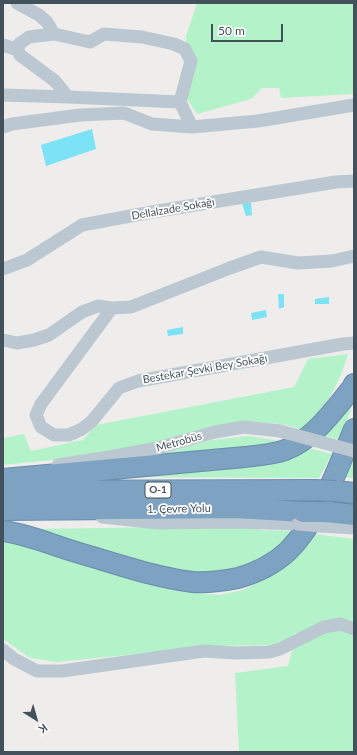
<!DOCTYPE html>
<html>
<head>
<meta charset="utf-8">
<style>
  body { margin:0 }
  #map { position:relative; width:357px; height:755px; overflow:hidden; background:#efecec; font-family:Lato,sans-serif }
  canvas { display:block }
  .frame { position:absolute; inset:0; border:4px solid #43515b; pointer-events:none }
  .north { position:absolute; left:16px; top:699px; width:40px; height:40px; -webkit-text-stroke:3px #fff; paint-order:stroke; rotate:143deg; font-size:11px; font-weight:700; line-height:16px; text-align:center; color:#43515b }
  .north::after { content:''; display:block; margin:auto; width:14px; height:18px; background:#43515b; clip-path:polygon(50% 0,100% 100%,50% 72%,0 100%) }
  .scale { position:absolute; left:211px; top:24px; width:72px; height:18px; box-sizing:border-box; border:2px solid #43515b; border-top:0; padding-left:5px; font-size:12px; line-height:14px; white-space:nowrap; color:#43515b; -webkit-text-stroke:3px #fff; paint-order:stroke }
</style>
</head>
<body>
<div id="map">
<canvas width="357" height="755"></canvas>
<div class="frame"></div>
<div class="north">K</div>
<div class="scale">50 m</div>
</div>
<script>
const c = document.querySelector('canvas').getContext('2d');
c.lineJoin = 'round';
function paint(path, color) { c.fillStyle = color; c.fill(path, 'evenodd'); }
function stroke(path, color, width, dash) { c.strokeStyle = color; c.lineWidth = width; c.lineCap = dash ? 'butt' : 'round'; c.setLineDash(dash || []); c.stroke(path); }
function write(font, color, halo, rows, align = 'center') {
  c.font = font + ' Lato,sans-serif'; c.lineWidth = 3.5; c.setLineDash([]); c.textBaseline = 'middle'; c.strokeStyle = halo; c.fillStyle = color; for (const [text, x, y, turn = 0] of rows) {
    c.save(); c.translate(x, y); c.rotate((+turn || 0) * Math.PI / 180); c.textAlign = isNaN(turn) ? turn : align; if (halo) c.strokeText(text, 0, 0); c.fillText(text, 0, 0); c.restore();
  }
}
paint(new Path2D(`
  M197 3H354V94L281 98 279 88H262L251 99 197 114 187 99 186 36Z
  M348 354C341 378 330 401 314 420 311 424 305 427 301 429L281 424 250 422 111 454 3 465V438L24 434 31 451 83 440 96 425 294 387 308 359Z
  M354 401 340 440 321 435Z
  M249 436 280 441 266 447 133 461 212 440Z
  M308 448 332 454 319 478 117 477Z
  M350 459 354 460V478L342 477Z
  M231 526H259V530L294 531 284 544 251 568 201 577 158 567 32 529Z
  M314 534 354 539V752H239L235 673 288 666 297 632 287 640 269 645 216 646 57 662 30 658 3 639V541L52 552 151 584 186 592 219 595 243 590 263 580 277 572 301 553Z`), '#b4f3c9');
paint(new Path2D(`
  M92 129 96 149 46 166 41 145Z
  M251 202 252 215 246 216 242 203Z
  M278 294H284V307L279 309Z
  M329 297V304H315V299Z
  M266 310 267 317 252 320 251 313Z
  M183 327V334L168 336 167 330Z`), '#7ce2f5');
const highway = new Path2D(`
  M3 479 245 457C258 455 272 455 285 450 314 439 333 411 352 388L354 384
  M4 491 314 490
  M336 491 354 493
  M3 510 236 508 303 512
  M327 512 354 515
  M3 531C28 534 52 545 76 552 114 563 153 577 193 582 208 583 223 581 238 578 256 573 274 564 288 551 319 520 338 469 354 429`);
stroke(highway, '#698dad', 22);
stroke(new Path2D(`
  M17 3 39 15 47 22 54 34 29 37 19 44 18 50 20 55 55 81 68 97 180 102 192 127
  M54 34 90 42 104 34 142 37 174 44 185 49 191 61 180 102
  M3 45 18 50
  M3 95 68 97
  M3 127 12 124 80 115 124 113 152 124 192 127 258 121 354 105
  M3 269 27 260 82 225 152 212 336 182 354 181
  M112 308 41 404 36 415 41 427 54 435H69L82 429 92 421 119 388 138 381 343 344 354 343
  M3 340 17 343 34 340 49 335 82 312 98 306 112 308 131 307 230 268 261 257 298 263 332 261 354 256
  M58 465 109 457 158 448 215 432 244 427 280 431
  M102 517 158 523 234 522 298 524
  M321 526 354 528
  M3 650 14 659 37 671H62L204 651 236 653 269 652 280 649 324 627 341 624 354 629`), '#bbc8d1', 13);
stroke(highway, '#7ea2c1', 20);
const highwayBridge = new Path2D(`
  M314 490 336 491
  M303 512H327`);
stroke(highwayBridge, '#698dad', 22, []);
stroke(new Path2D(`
  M280 431 354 451
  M298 524 321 526`), '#bbc8d1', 13);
stroke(highwayBridge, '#7ea2c1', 20);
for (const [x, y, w] of [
  [158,490,26]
]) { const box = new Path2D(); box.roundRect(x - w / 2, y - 8, w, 16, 3); c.fillStyle = '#fff'; c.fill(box); stroke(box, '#43515b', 1); }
write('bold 10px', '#43515b', null, [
  ["O-1",158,490]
]);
write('11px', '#43515b', '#fff', [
  ["Dellalzade Sokağı",173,209,-10],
  ["Bestekar Şevki Bey Sokağı",205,369,-10],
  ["Metrobüs",179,442,-16],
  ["1. Çevre Yolu",179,509,-1]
]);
</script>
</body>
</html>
